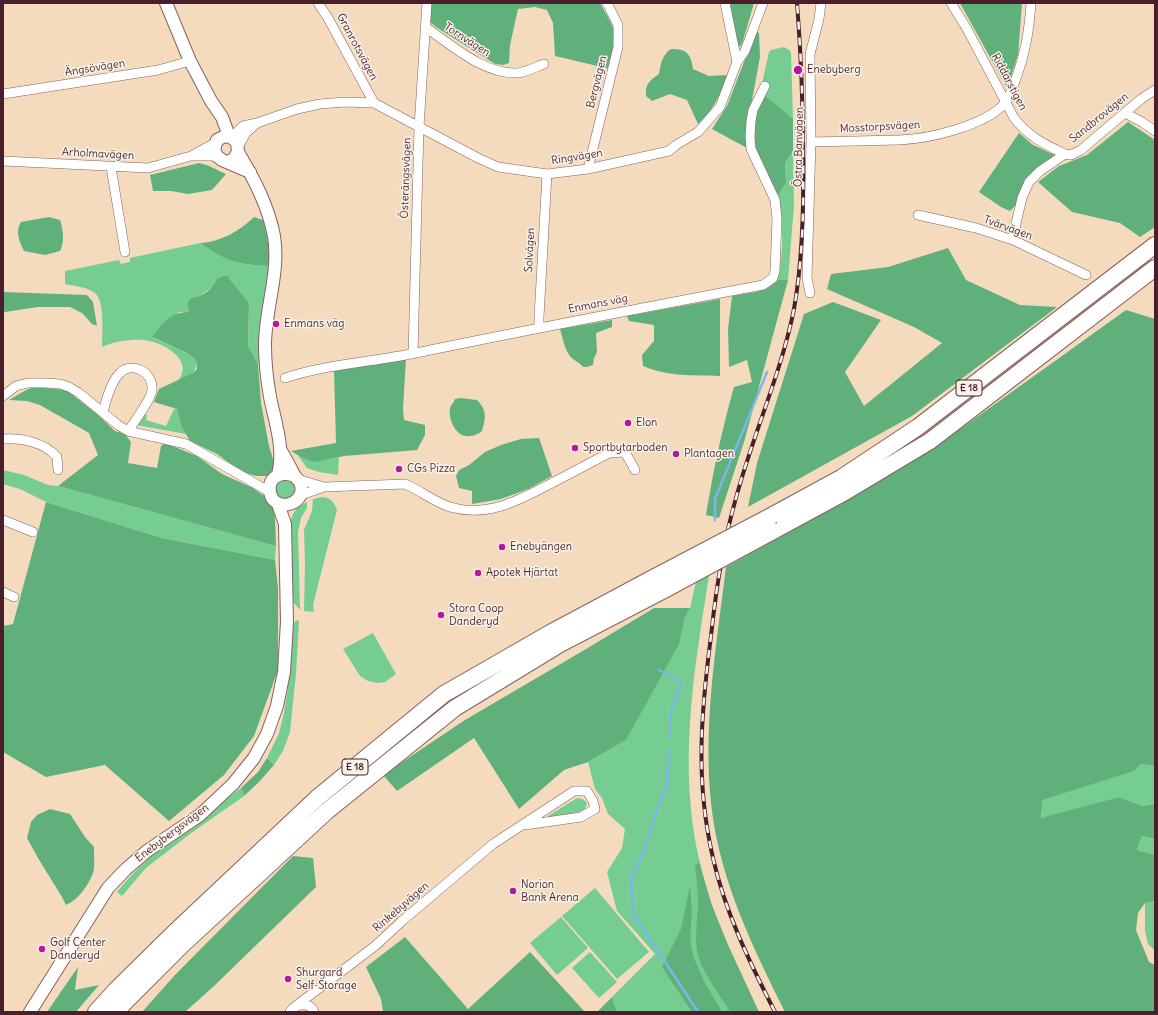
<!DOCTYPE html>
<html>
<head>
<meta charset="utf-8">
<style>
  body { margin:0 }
  #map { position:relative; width:1158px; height:1015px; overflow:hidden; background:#f4dbbe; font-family:Delius,sans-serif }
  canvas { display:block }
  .frame { position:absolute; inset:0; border:4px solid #4a1f2b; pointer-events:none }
</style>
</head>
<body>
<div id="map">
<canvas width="1158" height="1015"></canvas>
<div class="frame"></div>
</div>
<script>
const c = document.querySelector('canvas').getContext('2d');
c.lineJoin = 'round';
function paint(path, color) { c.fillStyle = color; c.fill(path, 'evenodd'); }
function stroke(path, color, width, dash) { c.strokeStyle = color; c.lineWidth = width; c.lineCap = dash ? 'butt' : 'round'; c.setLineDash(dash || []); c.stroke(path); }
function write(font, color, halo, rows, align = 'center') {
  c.font = font + ' Delius,sans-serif'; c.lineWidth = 3; c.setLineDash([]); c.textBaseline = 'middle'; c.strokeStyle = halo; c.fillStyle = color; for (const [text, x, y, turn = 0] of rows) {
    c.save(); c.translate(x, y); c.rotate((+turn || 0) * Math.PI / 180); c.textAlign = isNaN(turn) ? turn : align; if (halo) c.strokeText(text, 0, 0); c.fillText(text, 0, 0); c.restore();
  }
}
paint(new Path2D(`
  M784 47 789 50 791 53 793 119 759 97 769 52 771 50Z
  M793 151 794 205 788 280H776C785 261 783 217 778 196L786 183 785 163Z
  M200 243C226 261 237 265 269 266L260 332V361L258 364 248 346 249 303 232 282 228 276C216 285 193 297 188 312H179L153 338 189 354 196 360C197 375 190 375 178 381 195 360 163 342 144 340 130 339 115 341 102 347 102 335 105 301 95 293 87 287 74 286 65 284V271L119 260 121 264 130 262V258Z
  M174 409H177L181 426 186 434 136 425 142 415H147L146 420 166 426Z
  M297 454C309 462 325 460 339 457L338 475 319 472 307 468Z
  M3 470 24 475 48 485 58 486 276 546 275 560 162 538 46 502 20 489 3 484Z
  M275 490a10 10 0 1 1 20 0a10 10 0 1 1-20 0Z
  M322 497C331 498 334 502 337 510L313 605 314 612 304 611 305 563 304 530 312 511 313 499Z
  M307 502V508L301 518 298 532 300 610 293 602 290 524C292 513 296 507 307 502Z
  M709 576C694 670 677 768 700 863 712 915 735 964 759 1012H617L612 997 655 954 617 911 607 872 622 848 625 829 608 814 602 798 595 789 588 762 626 740 684 620 690 608 696 582Z
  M297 620 299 621 296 673 290 732 283 751 274 765 267 758 279 733 284 713 288 688 293 624Z
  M373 633 396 674 385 682 378 683 368 681 360 676 343 649Z
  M1155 763V804L1143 806 1119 797 1041 819 1043 800 1133 771 1141 764 1153 766Z
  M241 788 244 796 190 834 146 868 122 896 117 892C151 850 197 820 241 788Z
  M577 798C582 799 585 799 587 804L584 811 548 818V816Z
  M1142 836 1155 839V855L1137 850Z
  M595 888 649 952 617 979 562 916Z
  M1155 901V951L1148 944 1145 931V903Z
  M561 917 588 948 557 975 530 943Z
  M590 952 617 982 599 998 572 968Z`), '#75cd92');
paint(new Path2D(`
  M431 3H600L610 21 615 32 610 69 555 56 553 23 547 10 535 7 518 9 510 45 509 63 503 65 495 64 436 27 430 22Z
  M730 3H754L742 44 737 49Z
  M960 3H1022L1018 55 1007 88Z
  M756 31 759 33 760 57 748 122 747 148 712 129 727 106Z
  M671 49C687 49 691 54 693 69L709 76 727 75C720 96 714 109 698 124L687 100 670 94 652 101 646 96C645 84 650 80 659 74 661 63 662 55 671 49Z
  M765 96 793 119V151L785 163 786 183 778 196C770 180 759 162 755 144 752 129 757 112 759 97Z
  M1128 122 1155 140V227L1140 237 1120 223 1072 212 1038 182 1059 166 1087 155Z
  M1019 133 1033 145 1055 155V159L1032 175 1018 203 1010 211 1001 207 979 192Z
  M199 163C209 165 217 170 226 174L212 190 188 194 171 191H153L150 175Z
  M49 217 60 220C63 229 65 242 60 251L45 255 24 251C19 241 15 231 21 222Z
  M254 217 263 220 269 244V266C238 265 225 261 200 243 220 242 240 231 254 217Z
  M948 248 966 280 1020 305 1057 307 912 416 748 507 757 463 804 314 833 302 881 320 845 372 864 406 942 343 914 327 827 289 831 274 888 267Z
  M223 276H228L232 282 249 303 248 346 258 364 261 403 269 446 276 469 267 476H256L242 472 217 454 190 441 181 426 177 409 154 402 159 389 193 373 197 369 196 360 189 354 152 337C163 323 169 313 188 312L189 309 187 304 191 298C202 297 212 290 217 279Z
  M776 280H788L744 442 719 518 706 515C713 472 722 429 734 387L752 382 747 360 729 367 728 329 732 296C746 293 769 293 776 280Z
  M3 292 87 295 93 302 97 326 92 324 82 313 70 307H38L5 312 3 314Z
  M720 299V376C691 375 670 377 643 366L642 355 654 341V325L629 321 627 316Z
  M1126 310 1155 319V763L1154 766 1141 764 1134 771 1043 800 1041 818 1119 797 1143 806 1155 804V839L1142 836 1137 850 1155 855V901L1145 903 1138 913 1136 930 1149 962 1155 965V1012H785C753 948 721 882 712 811 702 730 716 648 726 567L811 520 931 450Z
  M612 320V327L596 333 597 352 594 358 593 365 587 367H583C580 363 577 362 573 359 565 353 563 339 560 329Z
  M406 358 403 409 404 420 425 425V435L417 450 344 456 314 462 301 457 291 451 336 443 334 371Z
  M34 387 66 390 96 413 115 431 125 434 131 442 128 463 157 468 161 446 165 443 197 456 222 474 253 488 271 501 275 518 276 546 58 486 98 455 89 433 40 405 27 401 9 400 26 390Z
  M461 398 477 400C487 410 486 418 482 431 478 434 472 437 467 436 455 436 448 418 450 408 451 405 454 402 455 399Z
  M539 438 552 476 528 489 501 499 472 504V491L459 488 456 476 459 470 469 465 485 452 501 445 521 439Z
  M46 502 162 538 275 560 278 588V670L254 736 224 775 169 821 105 765 46 777 3 752V626L13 624Z
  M654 608H690L684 620 679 644 626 740 588 762 564 770 519 809 474 738 397 791 383 775 465 720 586 649Z
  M267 758 274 765 258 783 244 796 241 788 258 772Z
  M50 809 70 814 85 837 94 847C94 855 95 866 93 873 88 886 78 900 66 905L62 897 38 858 27 838 31 822 37 815Z
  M293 856 313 858 316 887 214 986 185 1012H142L175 975Z
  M699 862 712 906 729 947 759 1012H730C721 996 709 981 701 964 693 946 697 926 698 906 698 893 697 880 695 866Z
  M690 886 692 912 690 937 693 956 704 981 722 1012H692L662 967 681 929Z
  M405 937 468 1009 530 952 585 1012H383L381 999 366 967Z
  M78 967 75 990 99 985 76 1012H47Z
  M612 997 617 1012H597Z`), '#60b07c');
stroke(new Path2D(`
  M715 520V499L767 372
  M659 670 682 683 671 710 670 736
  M669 748 667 788 659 804 645 849 631 880 633 913 698 1012`), '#7ab6ec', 2.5);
const street = new Path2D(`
  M318 3 328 18 374 103
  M951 3 967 29 1014 118C1029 137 1044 144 1065 154
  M425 27C452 45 484 75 518 73 526 72 536 67 544 64
  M737 62 745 51 763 3
  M3 94 158 70 190 61
  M1125 113 1142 122 1155 131
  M232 137 243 126 257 123 297 109 320 104 344 102 374 103 478 158 498 167 547 174 588 169 669 151 676 145 698 132 720 107 737 62 725 3
  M811 142 899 140C928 139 985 126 1005 103 1009 98 1012 90 1014 84 1025 55 1029 33 1031 3
  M238 147 246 133 256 124
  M192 156H217
  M3 161 148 168 191 156 215 143
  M111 167 125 252
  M588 169 618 47V25L607 3
  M918 215 976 228 1013 240 1086 275
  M1013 240 1017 219 1022 198 1029 182 1040 171 1065 154 1071 155 1081 150 1141 99 1155 90
  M810 293 807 278 811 142 810 54 819 19 821 3
  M539 328V317L547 174
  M413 354 419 127 427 3
  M285 378C328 364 372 362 416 353 531 329 647 307 763 285L773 278 775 271 777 219 775 200 751 149 750 137 751 121 753 110 765 86
  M3 396 16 386 28 383H45L60 384 69 387 79 393 118 425 128 431 186 444 270 492
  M103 412C106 401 111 381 120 373 132 361 153 372 152 389 152 399 134 422 128 431
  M3 439C22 438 44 442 57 457L58 470
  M297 479 324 487 405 484C422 491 438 505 454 508 491 517 520 499 552 483 571 473 590 463 609 453L625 452 635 470
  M301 495 324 487
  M3 520 33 532
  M3 592 14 597
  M295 1007C302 1003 311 1004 314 1012
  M290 1012 293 1008 375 946 402 921 493 844 574 791H587L593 801 595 809 581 817 525 825`);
const secondary = new Path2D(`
  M166 3 190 61 211 101 222 117 229 136
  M238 152C254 179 268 205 274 236 280 273 265 309 265 345 265 362 267 380 270 397 275 422 285 449 278 475
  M227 162 233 160 238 152 237 142 229 136 223 137 217 140 214 150 217 156 222 160 250 172
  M281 451C286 459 290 467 294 475 296 478 300 481 301 485 306 506 273 513 270 492 267 476 283 471 295 476
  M30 1012 108 888 126 869 147 851 200 815 233 784 254 758 267 734 277 706 284 672 287 622 285 524 278 504`);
const highway = new Path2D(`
  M773 515 841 478 918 427 1155 245
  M773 531 845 492 930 441 1155 268
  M96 1012 116 990 176 931 317 798 444 694 552 632 655 577
  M115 1012 182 945 327 811 455 708 560 644 664 590`);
stroke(street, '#86615e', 10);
stroke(secondary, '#86615e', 14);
stroke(highway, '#86615e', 18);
stroke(street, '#fff', 9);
stroke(secondary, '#fff', 12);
stroke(highway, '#fff', 16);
const rail = new Path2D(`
  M775 1012C750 963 725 912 713 858 695 781 701 713 711 636 716 589 723 543 736 498 753 434 781 374 794 309 803 258 804 206 803 154 803 103 801 53 797 3`);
stroke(rail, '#4a1f2b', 4);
stroke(rail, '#f7f3e8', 2.5, [8]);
const highwayBridge = new Path2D(`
  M655 577 773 515
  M664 590 773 531`);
stroke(highwayBridge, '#86615e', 18, []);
stroke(highwayBridge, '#fff', 16);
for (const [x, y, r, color] of [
  [798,70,5,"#b5179e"],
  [276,324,4,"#b5179e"],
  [628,423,4,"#b5179e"],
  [575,448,4,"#b5179e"],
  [676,454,4,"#b5179e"],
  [399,469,4,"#b5179e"],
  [502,547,4,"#b5179e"],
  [478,573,4,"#b5179e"],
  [441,615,4,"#b5179e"],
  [513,891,4,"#b5179e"],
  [42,949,4,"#b5179e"],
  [288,979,4,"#b5179e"]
]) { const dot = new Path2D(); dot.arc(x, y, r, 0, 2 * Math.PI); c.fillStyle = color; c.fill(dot); stroke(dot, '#f7f3e8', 1.5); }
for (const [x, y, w] of [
  [969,388,26],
  [355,767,26]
]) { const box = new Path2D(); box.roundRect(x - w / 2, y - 8, w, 16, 3); c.fillStyle = '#f7f3e8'; c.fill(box); stroke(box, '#4a1f2b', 1); }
write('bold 10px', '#4a1f2b', null, [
  ["E 18",969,388],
  ["E 18",355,767]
]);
write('11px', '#4a1f2b', '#f7f3e8', [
  ["Tornvägen",467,40,33],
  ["Granrotsvägen",357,47,62],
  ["Ängsövägen",95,68,-9],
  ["Bergvägen",597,82,-76],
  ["Riddarstigen",1009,82,62],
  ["Sandbrovägen",1099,118,-39],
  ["Mosstorpsvägen",880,127,-3],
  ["Östra Banvägen",799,147,-89],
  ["Arholmavägen",98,154,3],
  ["Ringvägen",577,157,-9],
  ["Österängsvägen",406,178,-88],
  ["Tvärvägen",1008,228,20],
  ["Solvägen",530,250,-87],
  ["Enmans väg",598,304,-11],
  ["Enebybergsvägen",172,833,-37],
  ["Rinkebyvägen",401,907,-41]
]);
write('11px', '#4a1f2b', '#f7f3e8', [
  ["Enebyberg",807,70],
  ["Enmans väg",284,324],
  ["Elon",636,423],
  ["Sportbytarboden",583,448],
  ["Plantagen",684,454],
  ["CGs Pizza",407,469],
  ["Enebyängen",510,547],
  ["Apotek Hjärtat",486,573],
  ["Stora Coop",449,609],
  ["Danderyd",449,622],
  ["Norion",521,885],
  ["Bank Arena",521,898],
  ["Golf Center",50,943],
  ["Danderyd",50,956],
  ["Shurgard",296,973],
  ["Self-Storage",296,986]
], 'left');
</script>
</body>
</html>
